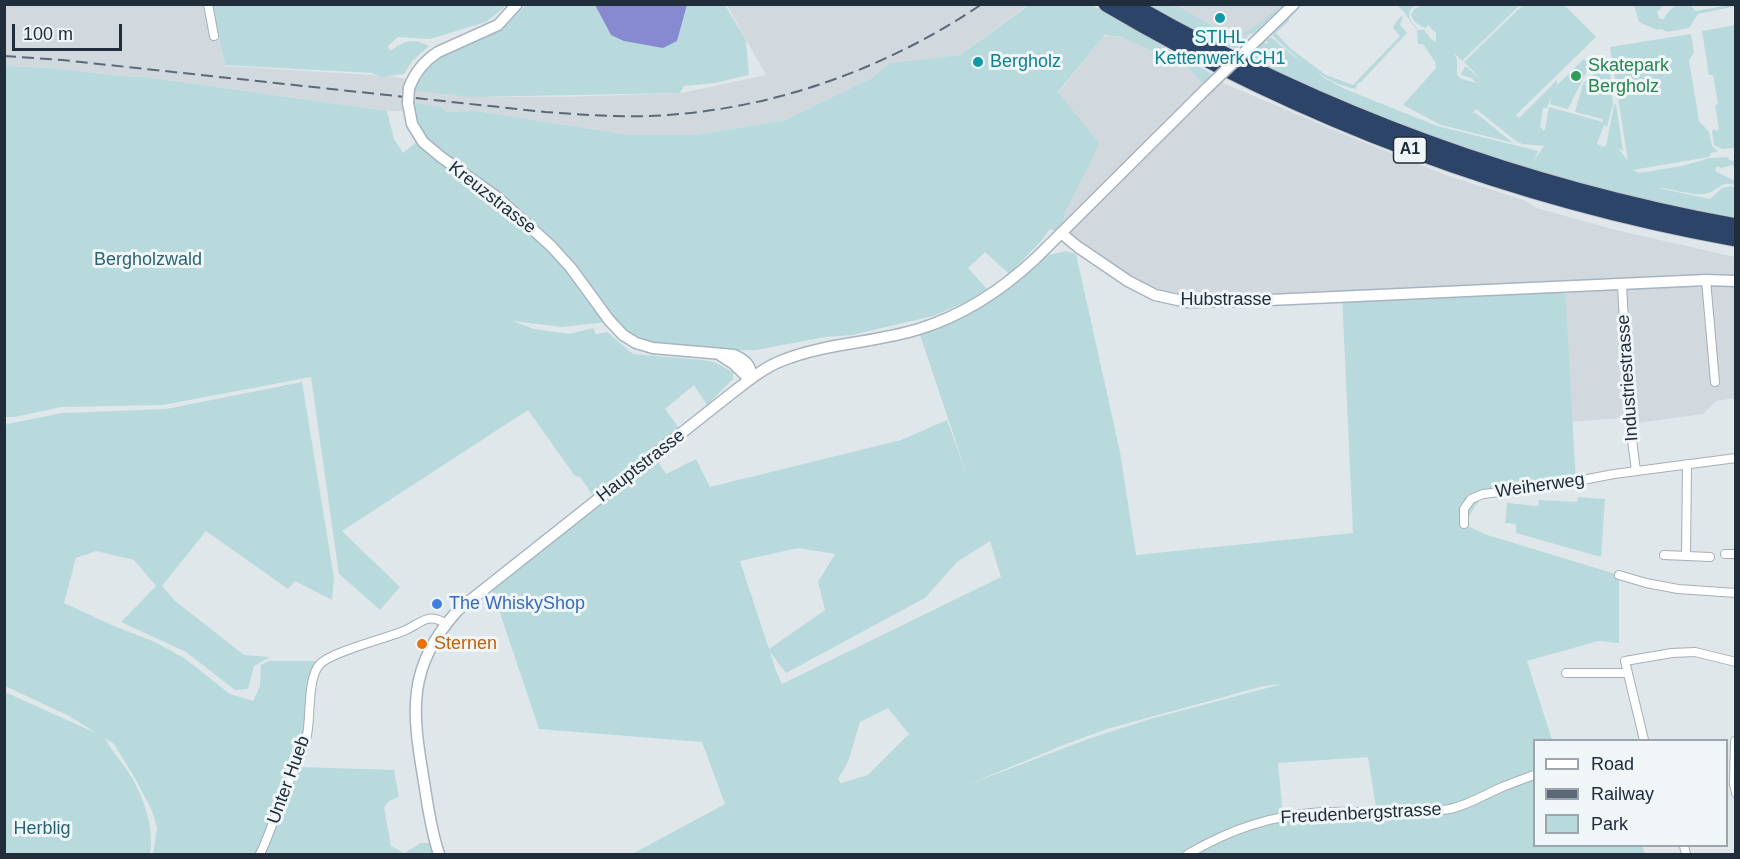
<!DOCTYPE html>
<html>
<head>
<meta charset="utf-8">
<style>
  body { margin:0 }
  #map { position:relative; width:1740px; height:859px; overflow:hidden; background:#e0e7eb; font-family:Helvetica,sans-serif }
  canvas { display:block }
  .frame { position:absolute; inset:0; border:6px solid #202d3b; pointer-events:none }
  .legend { position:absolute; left:1533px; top:739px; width:195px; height:108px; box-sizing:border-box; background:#f0f5f8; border:2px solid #9da5ac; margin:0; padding:8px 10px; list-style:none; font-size:18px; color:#202d3b }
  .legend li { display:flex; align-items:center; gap:12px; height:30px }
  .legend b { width:30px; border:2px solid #9da5ac }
  .scale { position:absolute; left:12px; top:24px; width:110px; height:27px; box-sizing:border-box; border:3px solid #202d3b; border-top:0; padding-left:8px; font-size:18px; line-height:21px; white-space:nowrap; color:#202d3b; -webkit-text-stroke:4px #f0f5f8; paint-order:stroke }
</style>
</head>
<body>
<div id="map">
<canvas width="1740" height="859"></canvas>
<div class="frame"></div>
<ul class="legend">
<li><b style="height:8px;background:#fff"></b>Road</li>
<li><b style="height:8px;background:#5b6877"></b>Railway</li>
<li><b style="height:16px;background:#b8dadd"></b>Park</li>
</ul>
<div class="scale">100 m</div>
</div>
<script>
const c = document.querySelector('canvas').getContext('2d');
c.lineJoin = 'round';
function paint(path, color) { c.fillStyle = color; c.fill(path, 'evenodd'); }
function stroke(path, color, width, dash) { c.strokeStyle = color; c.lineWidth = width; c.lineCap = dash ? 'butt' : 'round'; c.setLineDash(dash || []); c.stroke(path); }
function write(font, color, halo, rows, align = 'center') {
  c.font = font + ' Helvetica,sans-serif'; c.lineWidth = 6; c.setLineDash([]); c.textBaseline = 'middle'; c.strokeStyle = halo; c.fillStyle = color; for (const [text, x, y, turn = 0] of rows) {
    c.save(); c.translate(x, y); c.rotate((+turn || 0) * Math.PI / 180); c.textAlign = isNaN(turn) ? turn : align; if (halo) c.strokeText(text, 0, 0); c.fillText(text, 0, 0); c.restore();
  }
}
paint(new Path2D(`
  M212 4 225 66 389 76 433 83 492 97H563L681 93 766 75 727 5H1025V7L960 55 890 63 872 78 785 120 695 135H630L476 111 445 112 387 111 145 77 122 76 50 68 5 66V5Z
  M1166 5H1281L1237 47Z
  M1104 36 1127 37 1190 69 1348 136 1446 175 1526 201 1536 208 1616 230 1735 257V398L1716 401 1703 414 1630 424 1629 417 1571 422 1565 287 1210 303 1155 295 1061 233 1065 213 1092 160 1099 143 1058 93Z`), '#d1d9df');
paint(new Path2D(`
  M212 5H507L486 22 430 39 398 37 388 46 390 51C405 41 411 37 429 46L412 61 404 74 380 77 372 73 225 65Z
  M526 5H595L611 35 677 41 687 5H725L746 40 749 75 715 83 684 86 680 93 473 97 416 91V83L425 69 444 53 498 32Z
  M1025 5H1092L1212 74 1202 83 1190 69 1123 37 1103 35 1104 36 1058 92 1099 143 1092 160 1065 213 1061 233 1050 229 1042 240 1009 274 985 252 968 268 987 289 970 300 933 316 852 335 825 337 756 350H723L658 344 632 336 615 321 562 327 513 321 534 329 570 334 593 328 596 334 607 332 633 354 703 360 714 362 733 372V379L707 405 694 385 665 409 679 428 594 497 580 477 575 476 528 410 342 531 400 587 380 610 339 574 311 377 163 405 61 407 15 417H5V66L50 68 122 76 145 77 387 111 394 139 403 153 425 135 415 116 414 103 442 107 445 112 476 111 630 135H695L785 120 872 78 890 63 960 55 1025 8Z
  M1150 5H1168L1183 12 1172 5H1176L1233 38V40L1259 24 1281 5H1284L1253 34 1249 33 1237 38 1248 37 1236 49 1215 41Z
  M1397 5H1415L1410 10 1409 18 1418 30H1424L1431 39 1436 42V33L1428 25 1426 28C1419 26 1414 22 1411 15L1413 10 1421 5H1520L1462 61 1454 53 1457 60V75L1462 79 1477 83 1471 78 1461 75 1465 66 1482 80 1464 62 1523 5H1564L1596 37 1516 115 1519 118 1557 80V85L1584 59 1590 65 1568 109 1550 104 1552 95 1547 108H1543L1540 127 1543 129V131L1545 129 1549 107 1603 122V119L1575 112 1583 84 1612 94 1613 104 1607 127 1604 125 1597 144 1602 146 1601 147 1606 146 1614 105 1616 104 1623 151 1618 148 1628 161 1610 47 1691 34 1694 53 1689 60 1699 121 1709 132 1712 146 1718 151 1711 153 1709 157 1633 170 1639 173 1682 166 1710 158 1728 157 1729 160 1735 161V167L1732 165 1721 168 1717 166 1715 171 1733 180H1735V185C1720 180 1718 192 1705 194 1690 196 1673 188 1658 188L1710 199 1722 188 1732 186 1735 190V218L1727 216 1726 215 1724 216C1672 206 1619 194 1567 180 1511 165 1456 145 1402 125V123L1399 122 1398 124 1269 68 1248 58 1264 42 1268 44 1266 40 1271 37 1291 54 1326 79 1345 89 1437 126 1538 151 1534 160 1544 146 1522 144 1516 141 1476 109 1473 113H1476L1513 143 1441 125 1403 105 1436 68 1435 62 1423 44H1418L1417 30 1405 14 1406 13H1405Z
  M1634 5H1662L1660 10 1657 11 1659 18 1663 20C1672 6 1675 4 1691 5L1695 11 1730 5H1735L1736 6 1698 14 1689 28 1667 32 1662 29 1657 30 1639 22Z
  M1401 16 1403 17 1400 25 1407 33 1361 82 1357 84 1356 89C1324 83 1295 57 1272 35L1289 18V21L1276 33 1291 49 1326 75 1353 85 1400 36 1393 28 1394 25Z
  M1735 25V148L1722 149 1714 145 1712 131 1715 129 1716 131 1719 129 1715 105 1718 104 1713 75H1709L1702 31Z
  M1608 64 1613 91 1583 83Z
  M1066 251 1076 254 1120 452 1136 555 1353 533 1342 296 1565 287 1576 482 1483 494 1464 524 1484 534 1619 575V643L1598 641 1527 661 1552 740H1534V846H1642L1645 854H632L725 804 702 742 539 729 491 586 654 455 666 474 696 459 710 487 901 440 947 420 968 478 918 329 957 314 1036 258ZM990 541 1001 577 782 684 776 671 770 652 786 673 925 598 957 562ZM798 548 835 554 818 582 825 610 769 649 740 561ZM1282 684 1150 719 1088 739 967 785 1066 744 1107 729 1264 686ZM888 708 909 734 868 775 841 783 838 779 848 762 860 722ZM1368 757 1377 813 1283 816 1278 763Z
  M302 382 334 578 332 600 295 581 288 589 206 531 162 586 174 600 244 655 270 657 254 666 248 689 235 690 186 652 121 622 156 586 134 560 96 551 76 558 64 603 114 626 155 642 184 658 230 694 253 701 260 686 261 665 269 661H316L308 688 307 720 298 754 256 854H153L157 828 152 811 136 780 114 744 105 738C111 750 121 761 129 773 143 795 155 828 150 854H5V692L98 734 69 716 5 686V428L7 424 62 413 166 409Z
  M1578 497 1605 499 1601 557 1516 533V524L1505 523 1507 503 1538 506 1539 500 1577 502Z
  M299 767 394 770 399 797 389 801 384 807 391 846 404 853 421 843H429L434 854H263Z`), '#b8dadd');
paint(new Path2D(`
  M595 5H687L677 41 663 48 624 41 611 35Z`), '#878ad1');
const street = new Path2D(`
  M208 4 214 36
  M1706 280 1715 382
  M1622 284 1629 417 1636 471
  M1464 524V509L1471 499 1483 494 1551 486 1614 474 1736 458
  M1725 554H1736
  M1664 555 1710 557
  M1686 556 1687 464
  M1619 575 1646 583 1678 589 1736 593
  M1566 673H1628
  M1644 740 1625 661 1672 653 1695 652 1736 662
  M1735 741 1734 784 1736 793
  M1684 846 1686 854
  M260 854C270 834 276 812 285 791 293 772 303 755 307 735 311 717 307 678 320 664 332 652 383 639 401 632 419 626 427 610 446 624
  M1188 854C1231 829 1272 815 1322 812 1364 810 1408 816 1450 809 1468 805 1484 795 1500 788 1512 783 1523 779 1534 775`);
const secondary = new Path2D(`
  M1258 39 1294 4
  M409 88C415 72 424 61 438 52L498 25 517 4
  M408 103 412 124 423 142 441 157 498 198 551 246 571 268 609 320 623 335 636 343 653 348 734 355C746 360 751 366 752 378
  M1061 233 1078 247 1128 281 1155 295 1187 302 1248 301 1706 280 1736 281
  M720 355 734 364 746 376 752 378
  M439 854C431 831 428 807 424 782 412 711 406 668 458 610L727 397C744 384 761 369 781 361 825 343 874 343 919 329 964 315 1002 290 1036 258L1207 88`);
const highway = new Path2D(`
  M1106 4C1301 119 1513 199 1736 239
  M1131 4C1319 112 1522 187 1736 226`);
stroke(street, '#a6afb6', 10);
stroke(secondary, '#a7b4bf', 13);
stroke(highway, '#c1c4c8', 17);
stroke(street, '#fff', 8);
stroke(secondary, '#fff', 10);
stroke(highway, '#2c4468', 15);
stroke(new Path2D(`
  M4 56 62 60 545 112C586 115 627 118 668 115 780 107 889 67 982 4`), '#5b6877', 2, [12, 6]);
const secondaryBridge = new Path2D(`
  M1207 88 1258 39
  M408 103 409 88`);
stroke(secondaryBridge, '#a7b4bf', 13, []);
stroke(secondaryBridge, '#fff', 10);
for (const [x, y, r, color] of [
  [1220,18,6,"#0f9aa8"],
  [978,62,6,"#0f9aa8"],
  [1576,76,6,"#2e9e5b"],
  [437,604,6,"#3f7fe0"],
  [422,644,6,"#e8710a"]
]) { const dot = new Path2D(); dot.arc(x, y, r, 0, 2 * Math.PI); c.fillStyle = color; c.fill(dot); stroke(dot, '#f0f5f8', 2); }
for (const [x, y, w] of [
  [1410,150,33]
]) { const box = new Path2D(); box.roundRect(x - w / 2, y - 13, w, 26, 4.5); c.fillStyle = '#f0f5f8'; c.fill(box); stroke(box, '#202d3b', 1.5); }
write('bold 16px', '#202d3b', null, [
  ["A1",1410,150]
]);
write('18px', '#0d838f', '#f0f5f8', [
  ["STIHL",1220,38],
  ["Kettenwerk CH1",1220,59],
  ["Bergholz",990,62,"left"]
]);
write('18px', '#27864d', '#f0f5f8', [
  ["Skatepark",1588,66],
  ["Bergholz",1588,87]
], 'left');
write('18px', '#202d3b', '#f0f5f8', [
  ["Kreuzstrasse",492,198,38],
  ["Hubstrasse",1226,300],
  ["Industriestrasse",1628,378,-94],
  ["Hauptstrasse",641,466,-38],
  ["Weiherweg",1540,486,-8],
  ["Unter Hueb",289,780,-70],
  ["Freudenbergstrasse",1361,814,-3]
]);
write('18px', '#2a6472', '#f0f5f8', [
  ["Bergholzwald",148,260],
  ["Herblig",42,829]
]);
write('18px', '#366cbe', '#f0f5f8', [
  ["The WhiskyShop",449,604]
], 'left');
write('18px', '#c56008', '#f0f5f8', [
  ["Sternen",434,644]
], 'left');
</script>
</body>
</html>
